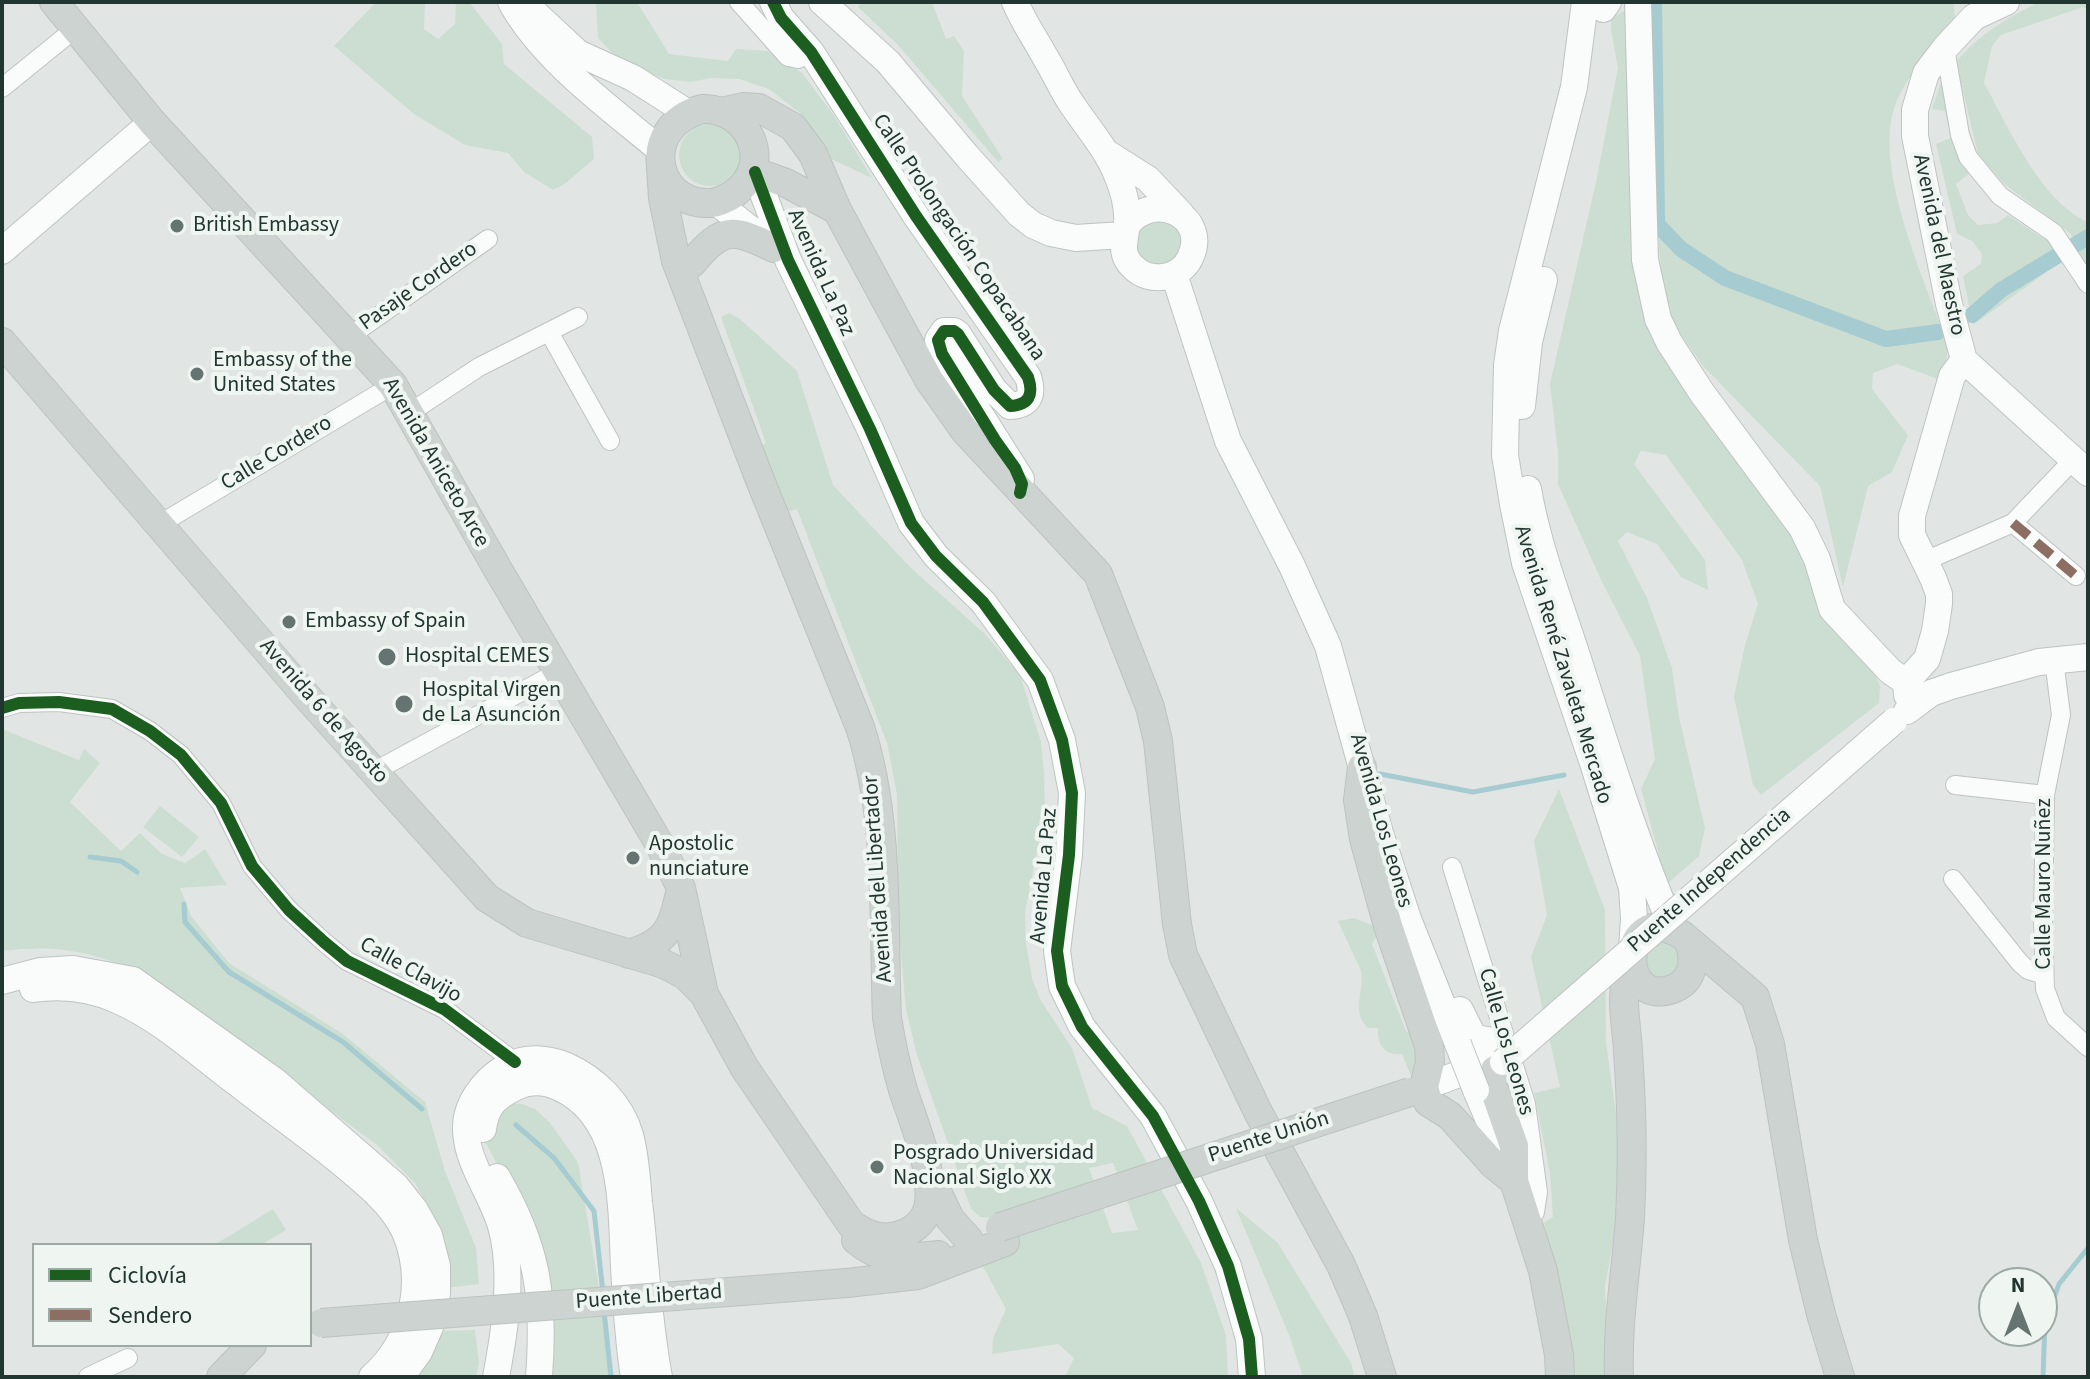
<!DOCTYPE html>
<html>
<head>
<meta charset="utf-8">
<style>
  body { margin:0 }
  #map { position:relative; width:2090px; height:1379px; overflow:hidden; background:#e1e6e4; font-family:"Source Sans 3",sans-serif }
  canvas { display:block }
  .frame { position:absolute; inset:0; border:4px solid #223631; pointer-events:none }
  .legend { position:absolute; left:32px; top:1243px; width:280px; height:104px; box-sizing:border-box; background:#eff6f2; border:2px solid #9da9a5; margin:0; padding:10px 14px; list-style:none; font-size:24px; color:#223631 }
  .legend li { display:flex; align-items:center; gap:16px; height:40px }
  .legend b { width:40px; border:2px solid #9da9a5 }
  .north { position:absolute; left:1978px; top:1267px; width:80px; height:80px; box-sizing:border-box; background:#eff6f2; border:2px solid #9da9a5; border-radius:50%; rotate:0deg; font-size:22px; font-weight:700; line-height:32px; text-align:center; color:#223631 }
  .north::after { content:''; display:block; margin:auto; width:28px; height:36px; background:#657470; clip-path:polygon(50% 0,100% 100%,50% 72%,0 100%) }
</style>
</head>
<body>
<div id="map">
<canvas width="2090" height="1379"></canvas>
<div class="frame"></div>
<ul class="legend">
<li><b style="height:10px;background:#1b5e20"></b>Ciclovía</li>
<li><b style="height:10px;background:#8d6e63"></b>Sendero</li>
</ul>
<div class="north">N</div>
</div>
<script>
const c = document.querySelector('canvas').getContext('2d');
c.lineJoin = 'round';
function paint(path, color) { c.fillStyle = color; c.fill(path, 'evenodd'); }
function stroke(path, color, width, dash) { c.strokeStyle = color; c.lineWidth = width; c.lineCap = dash ? 'butt' : 'round'; c.setLineDash(dash || []); c.stroke(path); }
function write(font, color, halo, rows, align = 'center') {
  c.font = font + ' "Source Sans 3",sans-serif'; c.lineWidth = 8; c.setLineDash([]); c.textBaseline = 'middle'; c.strokeStyle = halo; c.fillStyle = color; for (const [text, x, y, turn = 0] of rows) {
    c.save(); c.translate(x, y); c.rotate((+turn || 0) * Math.PI / 180); c.textAlign = isNaN(turn) ? turn : align; if (halo) c.strokeText(text, 0, 0); c.fillText(text, 0, 0); c.restore();
  }
}
paint(new Path2D(`
  M376 2H425L424 29 438 39 455 24 456 2H469L502 44 504 64 592 137 594 159 566 183 553 190 524 172 508 153 465 145 414 114 334 46Z
  M599 2H637L669 54 728 61 736 49 768 51 802 73 833 114 872 178 827 157 800 113 769 89 739 79 711 78 690 82 664 79 621 62 598 38 596 4Z
  M862 2H932L946 39 954 36 964 51 962 96 1003 159 998 162 899 46 858 7Z
  M1654 2H1954L1955 29C1932 52 1906 74 1895 106 1872 168 1927 286 1949 348L1941 380 1897 364 1873 373 1872 389 1908 435 1892 472 1868 486 1843 587 1820 486 1703 366 1673 323 1662 282 1657 224Z
  M2039 2H2088V10L2083 7 2001 35 1992 46 1984 83C2008 126 2041 202 2088 222V266L2076 254 2071 234 2003 183 1978 154 1956 62C1979 34 2007 18 2039 2Z
  M1623 11 1629 16 1637 256 1707 422 1788 529 1875 672 1880 687 1879 703 1761 795 1753 785 1734 697 1745 645 1758 604 1742 560 1666 455 1641 451 1634 464 1705 560 1708 590 1681 577 1657 544 1627 532 1618 541 1647 598 1672 668 1679 717 1705 828 1699 856 1667 884 1641 789 1655 759 1640 656 1601 580 1558 484V453L1550 384 1596 182 1618 68 1611 30V19Z
  M1943 76 1970 173 1956 184 1968 215 1978 225 1997 223 2008 215 2044 239 2056 241 2062 261 1973 325 1963 276 1981 264 1982 254 1972 241 1957 234 1936 144 1951 138 1945 111 1932 109Z
  M679 155a31 31 0 1 1 62 0a31 31 0 1 1-62 0Z
  M1156 214 1184 232 1180 257 1157 268 1134 255V228Z
  M729 313 740 319 797 371 833 485 910 567 984 633 1020 675 1041 742 1044 773 1045 812 1025 912 1026 944 1032 978 1040 999 1072 1048 1092 1108 1127 1126 1201 1263 1226 1335 1228 1377H1065L1074 1358 1058 1344 992 1354 993 1338 1006 1309 979 1259 997 1218 980 1217 971 1209 917 1055 906 1010 896 898 898 890 897 794 887 743 797 509 786 512 762 445 766 443 721 317ZM1113 1163 1138 1230 1112 1233 1089 1168Z
  M2 729 79 760 84 749 100 763 70 802 121 851 140 833 162 854 185 863 205 849 227 885 180 888 191 916 229 963 343 1034 425 1102 445 1171 476 1248 479 1284 446 1288 447 1265 437 1223 415 1183 377 1145 146 975C92 952 60 944 2 951Z
  M1559 789 1605 910 1606 1042 1620 1142V1201L1605 1287 1610 1377H1572L1571 1350 1544 1223 1553 1217 1550 1173 1534 1093 1560 1087 1531 957 1547 915 1534 841Z
  M160 806 199 837 182 857 143 827Z
  M1354 918 1377 927 1379 933 1372 944 1406 1031 1418 1034 1425 1055 1414 1083 1402 1054C1384 1056 1377 1044 1378 1028H1368C1350 1010 1365 993 1361 971L1338 921Z
  M1662 937 1682 951 1677 975 1653 980 1641 950Z
  M508 1103 522 1104 535 1109 550 1123 578 1162 614 1377H545L512 1192 481 1134Z
  M1236 1208 1278 1243 1351 1363 1355 1377H1303L1289 1335Z
  M273 1209 286 1230 261 1245H214Z
  M475 1330 479 1363 476 1377H412L433 1331Z`), '#ccded1');
stroke(new Path2D(`
  M1380 774 1473 792 1564 775
  M90 857 121 861 137 872
  M184 904 185 922 229 972 343 1042 422 1109
  M516 1125 554 1158 594 1211 603 1293
  M604 1311 611 1377
  M2043 1377 2045 1323 2059 1284 2088 1248`), '#a6cbd0', 5);
stroke(new Path2D(`
  M1654 2 1657 224 1681 249 1725 278 1886 339 1938 332
  M1972 315 2001 290 2088 237`), '#a6cbd0', 16);
const street = new Path2D(`
  M739 2 788 57 798 59 811 52
  M1945 48 1960 135 1968 157 2000 196 2054 233 2088 284
  M2 88 76 28
  M549 332 610 441
  M350 336 488 239
  M411 412 479 367 578 317
  M2013 523 2076 576
  M160 524 393 385
  M1925 561 2013 523 2073 460
  M2054 660 2061 715 2045 795 2043 920 2045 989 2056 1018 2088 1047
  M2 708 19 703 59 702 112 709 150 731 181 755 221 803 252 866 289 910 324 942 347 961 444 1009 515 1062
  M375 771 545 679 563 677
  M1955 785 2045 795
  M1452 867 1526 1104 1538 1192 1535 1212 1527 1215
  M1953 879 2020 963 2028 970 2044 975
  M88 1377 128 1358`);
const secondary = new Path2D(`
  M511 2C542 59 610 108 659 149
  M773 2 781 18 811 52 916 216 1028 377C1034 395 1029 405 1010 406L994 390 958 334 954 331H944L938 340 942 354 1021 479
  M822 2 888 62 967 156 1019 214 1033 225 1051 233 1076 238 1123 235
  M1015 2C1023 21 1034 37 1044 55 1054 71 1061 88 1071 103 1087 127 1106 148 1117 175 1123 189 1128 206 1127 222 1126 239 1118 253 1133 267 1150 284 1180 279 1190 258 1210 217 1155 189 1127 225
  M1585 2 1574 87 1512 331 1507 365 1505 455 1513 504 1525 563 1593 763 1632 888 1634 919 1632 949
  M1638 2 1645 260 1658 319 1669 342 1702 393 1802 528 1817 559 1832 609 1890 671 1906 682
  M2006 2 1974 17 1945 48 1926 73 1915 110V136L1949 304 1964 360 2088 473
  M1603 9 1608 2
  M535 13 578 53 633 78 688 113
  M1107 153 1148 179 1181 214
  M755 172 788 260 870 429 911 523 936 556 983 602 1040 680 1062 740 1072 793 1069 855 1057 951 1062 986 1082 1027 1153 1116 1199 1201 1228 1266 1249 1339 1252 1377
  M716 202 767 242
  M2 251 152 122
  M1174 274 1228 441 1292 566 1328 646 1380 833 1408 919 1458 1044
  M1522 406 1529 342 1544 280
  M1528 489C1538 547 1560 603 1578 659 1607 750 1636 842 1673 930
  M1919 701 1907 695 1906 682 1927 659 1935 631 1939 604V594L1933 578 1912 535V516L1952 376 1964 360
  M1907 711 1931 693 1951 686 2039 662 2088 657
  M2 981 40 971 73 969 133 980 275 1081 396 1186 415 1210 429 1235 437 1266V1294L430 1327 419 1352 401 1377
  M33 989C61 985 90 988 117 1000 161 1019 198 1054 237 1083 283 1119 333 1153 376 1193 387 1204 399 1218 405 1232 426 1283 413 1340 372 1377
  M1460 1010 1474 1038 1502 1042
  M1424 1087 1467 1071 1502 1042
  M1476 1090 1509 1168
  M483 1129C486 1107 494 1098 514 1088 529 1080 544 1080 560 1088 625 1118 621 1206 624 1267 626 1304 628 1340 634 1377
  M497 1177C538 1247 545 1297 539 1377
  M496 1377C505 1330 514 1272 501 1226 491 1191 460 1155 467 1117 472 1095 489 1076 508 1066 526 1056 548 1058 567 1066 596 1079 621 1104 630 1135 636 1156 637 1180 639 1202 646 1260 648 1320 659 1377`);
const primary = new Path2D(`
  M54 2 152 122 393 385 497 568 660 845 681 888 704 994 744 1067 851 1224C867 1235 883 1242 903 1234 916 1229 927 1218 929 1203 933 1166 914 1124 903 1090 896 1066 891 1042 887 1018 883 921 890 820 860 727L760 480 676 261 663 198 661 168
  M702 109C748 107 775 163 735 193 728 198 716 204 707 203 652 202 640 126 702 109Z
  M726 111 743 107 759 108 793 127 813 154 837 210 929 380 965 431 1098 574 1150 707 1158 741 1177 924 1183 955 1258 1112 1341 1265 1363 1316 1382 1377
  M755 172 786 183 837 210
  M692 263C723 226 732 228 774 248
  M2 342 309 699 487 898 527 923 664 964 685 975 704 994
  M1362 767 1358 800 1364 839 1388 926 1429 1046 1430 1062 1424 1087 1428 1102 1450 1116 1493 1164 1514 1181
  M1687 939C1696 956 1695 979 1675 988 1616 1013 1618 897 1682 935L1755 997 1770 1044 1803 1240 1821 1314 1840 1377
  M629 954C669 942 672 927 681 889
  M1495 1070 1493 1086 1514 1146V1181L1543 1271 1559 1355 1560 1377
  M932 1181 950 1219 969 1240
  M856 1240C883 1263 905 1258 938 1255
  M847 1283 918 1275 1005 1242
  M221 1377 252 1345
  M1619 1377C1617 1323 1626 1271 1630 1218 1633 1162 1632 1107 1628 1052 1627 1024 1618 994 1631 967`);
stroke(street, '#bec3c1', 20);
stroke(secondary, '#bec4c1', 28);
stroke(primary, '#bcc3c1', 30);
stroke(street, '#fafbfb', 18);
stroke(secondary, '#fafbfb', 26);
stroke(primary, '#cdd3d1', 28);
const secondaryBridge = new Path2D(`
  M1458 1044 1476 1090
  M1503 1062 1894 721`);
const primaryBridge = new Path2D(`
  M1000 1227 1410 1092
  M321 1323 847 1283`);
stroke(secondaryBridge, '#bec4c1', 28, []);
stroke(primaryBridge, '#bcc3c1', 30, []);
stroke(secondaryBridge, '#fafbfb', 26);
stroke(primaryBridge, '#cdd3d1', 28);
stroke(new Path2D(`
  M2013 523 2076 576`), '#8d6e63', 10, [20, 10]);
stroke(new Path2D(`
  M773 2 781 18 811 52 916 216 1028 377C1034 395 1029 405 1010 406L994 390 958 334 954 331H944L938 340 942 354 995 440 1015 468 1022 484 1020 493
  M755 172 788 260 870 429 911 523 936 556 983 602 1040 680 1062 740 1072 793 1069 855 1057 951 1062 986 1082 1027 1153 1116 1199 1201 1228 1266 1249 1339 1252 1377
  M2 708 19 703 59 702 112 709 150 731 181 755 221 803 252 866 289 910 324 942 347 961 444 1009 515 1062`), '#1b5e20', 12);
for (const [x, y, r, color] of [
  [177,226,8,"#657470"],
  [197,374,8,"#657470"],
  [289,622,8,"#657470"],
  [387,657,10,"#657470"],
  [404,704,10,"#657470"],
  [633,858,8,"#657470"],
  [877,1167,8,"#657470"]
]) { const dot = new Path2D(); dot.arc(x, y, r, 0, 2 * Math.PI); c.fillStyle = color; c.fill(dot); stroke(dot, '#eff6f2', 3); }
write('22px', '#223631', '#eff6f2', [
  ["British Embassy",193,226],
  ["Embassy of the",213,361],
  ["United States",213,386],
  ["Embassy of Spain",305,622],
  ["Hospital CEMES",405,657],
  ["Hospital Virgen",422,691],
  ["de La Asunción",422,716],
  ["Apostolic",649,845],
  ["nunciature",649,870],
  ["Posgrado Universidad",893,1154],
  ["Nacional Siglo XX",893,1179]
], 'left');
write('22px', '#223631', '#eff6f2', [
  ["Calle Prolongación Copacabana",958,238,56],
  ["Avenida del Maestro",1938,245,78],
  ["Avenida La Paz",820,273,66],
  ["Pasaje Cordero",419,287,-35],
  ["Calle Cordero",277,454,-31],
  ["Avenida Aniceto Arce",435,463,60],
  ["Avenida René Zavaleta Mercado",1562,665,73],
  ["Avenida 6 de Agosto",323,712,49],
  ["Avenida Los Leones",1380,821,74],
  ["Avenida La Paz",1045,876,-85],
  ["Avenida del Libertador",879,879,-94],
  ["Puente Independencia",1710,881,-41],
  ["Calle Mauro Nuñez",2045,884,-90],
  ["Calle Clavijo",410,971,29],
  ["Calle Los Leones",1505,1042,74],
  ["Puente Unión",1269,1138,-18],
  ["Puente Libertad",649,1298,-4]
]);
</script>
</body>
</html>
